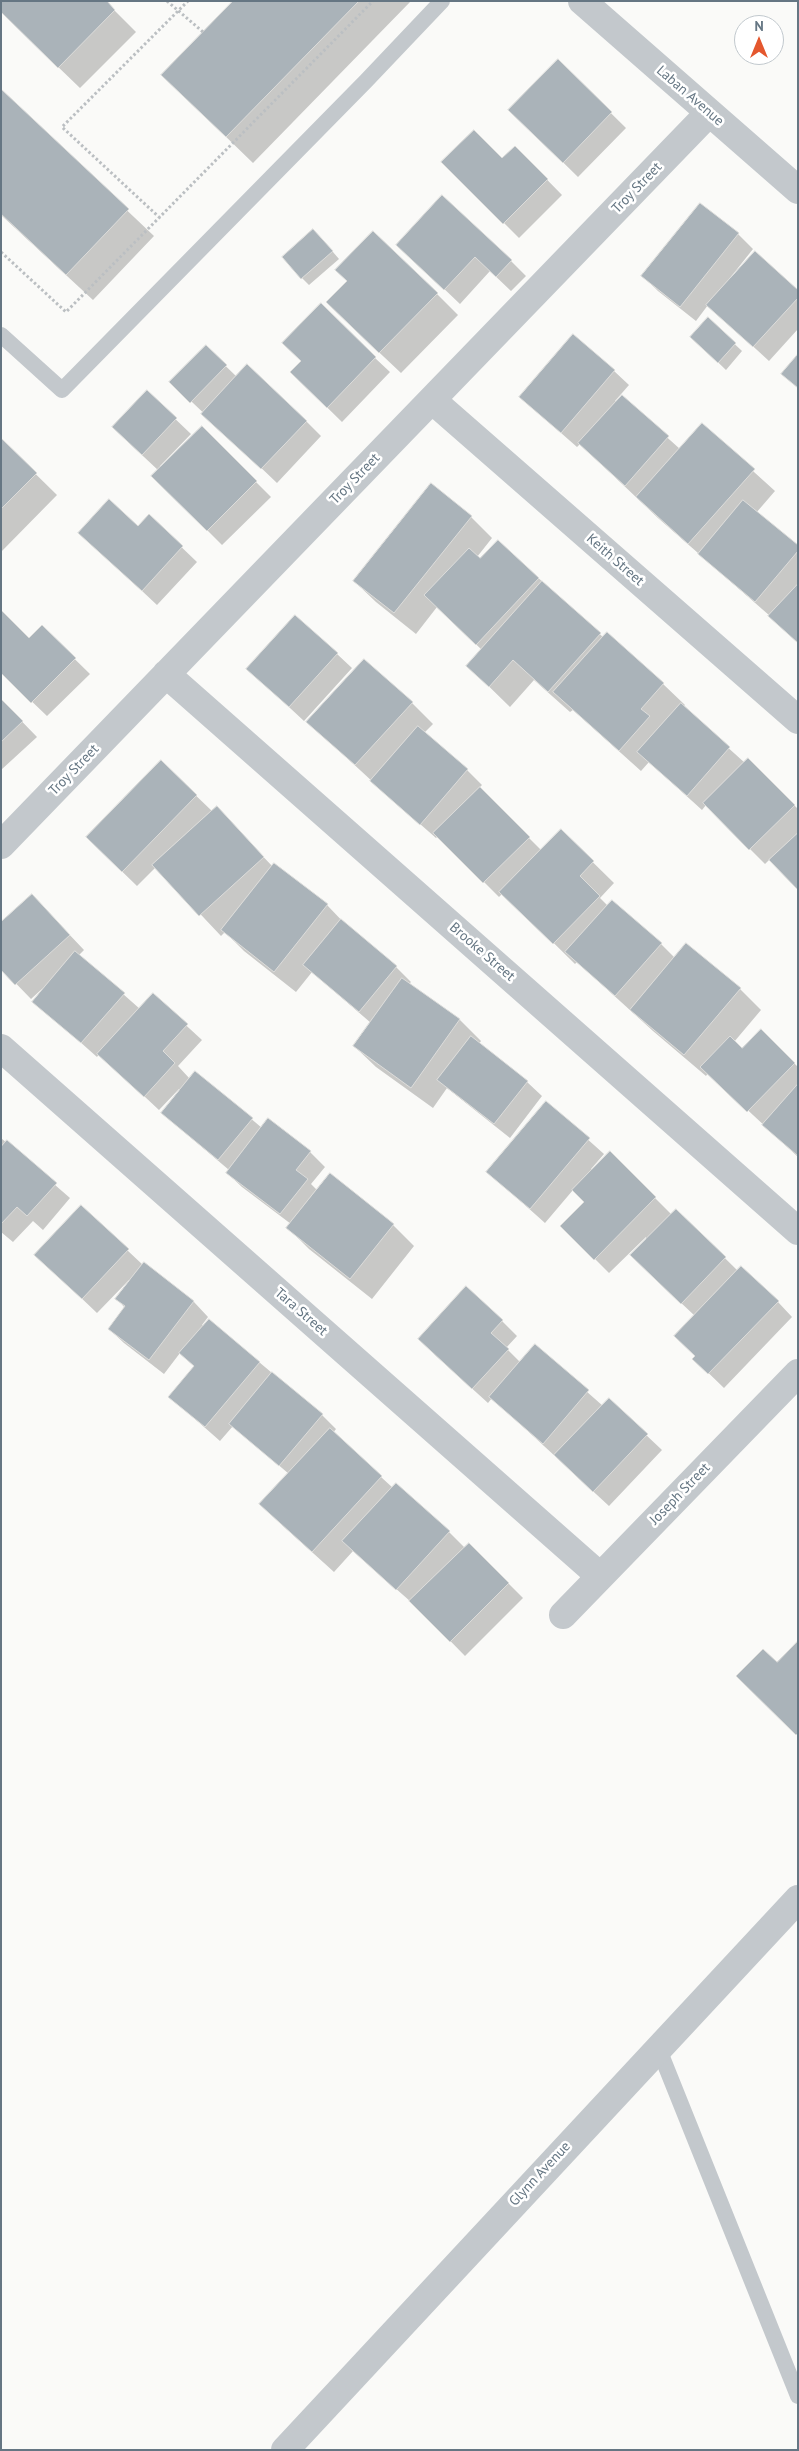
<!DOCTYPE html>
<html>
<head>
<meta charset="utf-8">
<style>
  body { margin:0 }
  #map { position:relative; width:799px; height:2451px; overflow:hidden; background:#fafaf8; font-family:"PT Sans",sans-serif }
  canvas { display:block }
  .frame { position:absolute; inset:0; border:2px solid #657683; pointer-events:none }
  .north { position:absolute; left:734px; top:15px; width:50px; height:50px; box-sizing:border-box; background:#fff; border:1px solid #c1c8cd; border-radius:50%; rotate:0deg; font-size:14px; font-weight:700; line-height:20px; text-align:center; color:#657683 }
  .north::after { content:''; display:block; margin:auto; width:18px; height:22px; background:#e4572e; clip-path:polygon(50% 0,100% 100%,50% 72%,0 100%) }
</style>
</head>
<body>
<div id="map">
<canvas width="799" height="2451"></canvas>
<div class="frame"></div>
<div class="north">N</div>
</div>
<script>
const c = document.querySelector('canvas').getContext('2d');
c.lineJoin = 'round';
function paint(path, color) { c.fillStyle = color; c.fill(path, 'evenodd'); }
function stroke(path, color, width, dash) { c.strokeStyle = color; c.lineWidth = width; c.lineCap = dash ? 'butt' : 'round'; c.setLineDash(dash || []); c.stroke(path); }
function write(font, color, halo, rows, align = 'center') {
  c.font = font + ' "PT Sans",sans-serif'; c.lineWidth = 5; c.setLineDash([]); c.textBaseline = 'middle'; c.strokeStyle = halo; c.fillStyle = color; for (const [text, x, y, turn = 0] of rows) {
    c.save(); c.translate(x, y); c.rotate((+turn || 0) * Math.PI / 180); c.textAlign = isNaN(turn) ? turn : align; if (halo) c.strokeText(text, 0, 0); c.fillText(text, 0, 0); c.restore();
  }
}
paint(new Path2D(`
  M105 1 136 32 80 88 1 12Z
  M235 1H411L253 163 189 101Z
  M558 61 626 128 578 177 525 125Z
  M1 91 154 236 93 300 1 215Z
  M515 147 562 195 519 238 443 162 502 160Z
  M738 234 753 249 730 278 798 292V329L769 361 708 305 696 321 658 291 643 276Z
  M321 238 339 259 309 285 302 278Z
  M398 245 511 261 526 276 511 291 490 271 460 304Z
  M437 294 458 315 401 373 348 323Z
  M708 319 742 351 726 370 699 344Z
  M206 347 237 377 306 421 321 436 277 483 171 382Z
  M375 358 390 372 342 422 291 372Z
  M614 371 629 385 615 401 617 403 622 397 680 449 702 425 775 491 756 513 798 547V643L770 616 658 518 580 444 577 447 520 397Z
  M147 392 191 434 160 466 162 468 202 428 271 497 222 545 153 476 159 471 128 442Z
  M1 440 57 495 1 552Z
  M431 485 471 517 492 538 477 557 480 560 498 541 604 638 607 634 663 684 685 705 683 707 745 763 748 760 798 809V888L770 859 765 864 706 805 702 810 649 762 641 771 573 710 570 712 534 680 510 707 468 666 482 650 437 607 416 634 376 602 354 581Z
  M149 516 197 562 157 605 95 547 138 528Z
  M42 627 90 674 47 716 1 672Z
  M337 654 352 668 304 721 248 669Z
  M1 700 37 737 1 770Z
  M412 703 433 724 424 733 467 770 482 785 479 788 542 851 561 831 614 883 600 898 608 906 661 944 675 958 740 989 761 1010 734 1042 742 1050 761 1031 798 1067V1157L708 1073 706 1076 653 1031 577 962 575 964 503 893 499 897 438 836 436 838 387 795 308 722Z
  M161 762 213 812 217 808 273 867 275 864 327 905 348 927 396 967 411 982 409 984 460 1020 481 1041 479 1044 527 1082 542 1096 510 1138 447 1088 433 1108 376 1067 354 1046 371 1023 312 972 296 992 244 951 225 932 221 936 156 867 137 886 102 852Z
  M32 895 84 950 79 955 140 1009 153 995 202 1040 178 1066 190 1079 196 1072 262 1128 310 1152 325 1167 311 1184 318 1191 393 1225 414 1246 372 1299 309 1249 288 1228 291 1224 242 1187 227 1173 229 1170 162 1113 180 1091 179 1089 159 1110 99 1054 97 1057 34 1001 43 988 31 999 1 968Z
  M547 1103 604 1154 591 1169 593 1170 610 1153 671 1214 676 1210 738 1271 778 1302 792 1317 724 1388 694 1359 696 1357 695 1316 646 1270V1237L609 1273 562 1226 586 1202 573 1190 545 1223 488 1172Z
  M1 1138 70 1198 43 1230 33 1221 13 1242 1 1232Z
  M81 1207 143 1265 194 1302 208 1317 202 1325 259 1362 322 1415 336 1429 333 1433 393 1488 449 1532 465 1548 469 1544 523 1598 465 1656 419 1609 353 1551 334 1572 282 1525 289 1474 233 1426 220 1441 170 1397 195 1367 180 1353 164 1374 124 1343 109 1329 125 1308 117 1299 130 1281 129 1280 97 1313 36 1255Z
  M502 1321 517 1336 506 1348 521 1363 535 1346 603 1406 609 1400 662 1450 609 1506 492 1398 488 1403 434 1354Z`), '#0003');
const building = new Path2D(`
  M1 1H107L115 10 58 68 1 12Z
  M233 1H359L226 137 161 75Z
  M558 59 612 112 563 163 508 110Z
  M1 89 129 209 66 275 1 214Z
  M474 130 502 158 515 146 548 179 503 224 441 162Z
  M442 195 512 260 496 277 475 257 444 290 396 245Z
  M700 203 739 233 680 307 641 276Z
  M313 229 333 251 301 279 282 257Z
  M373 231 438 293 379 353 326 302 347 281 335 270Z
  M755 251 798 290V298L753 347 706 305Z
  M321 303 376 357 327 408 290 372 301 361 282 343Z
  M708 317 736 343 718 363 690 337Z
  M573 334 615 370 561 433 519 397Z
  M206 345 227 365 190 403 169 382Z
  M798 354V388L781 374Z
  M247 364 307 421 261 469 201 414Z
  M147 390 177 418 142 455 112 427Z
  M622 395 669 436 625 486 578 443Z
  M702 423 755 469 688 544 636 497Z
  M202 426 257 481 207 531 151 476Z
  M1 438 37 473 1 509Z
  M431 483 472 516 394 613 353 581Z
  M109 499 138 526 149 514 183 546 142 591 78 533Z
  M743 500 798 545V551L755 602 698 554Z
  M498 540 539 578 476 645 424 595 469 548 480 558Z
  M542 581 601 633 548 692 513 660 489 687 466 666Z
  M798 584V643L768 616Z
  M1 610 29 638 42 625 76 658 31 703 1 673Z
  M295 615 338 653 289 707 246 669Z
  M607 632 664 683 641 709 650 716 619 751 553 692Z
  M364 659 413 702 355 765 306 722Z
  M1 699 23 721 1 742Z
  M681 703 730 747 687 796 637 752Z
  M418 726 468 769 420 825 370 781Z
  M748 758 795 805 749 850 703 803Z
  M161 760 197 795 122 872 86 837Z
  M480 787 530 837 483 883 433 833Z
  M217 806 264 857 199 916 152 865Z
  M561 829 594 861 580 876 600 896 553 944 499 892Z
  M798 833V890L769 860Z
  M274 863 328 904 274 972 221 930Z
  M32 894 70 935 15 985 1 970V922Z
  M612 900 662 943 615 996 565 952Z
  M341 919 397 966 359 1012 303 965Z
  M686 943 741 988 684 1055 630 1010Z
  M75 951 125 993 81 1043 32 1002Z
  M402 978 460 1019 411 1088 353 1046Z
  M153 993 188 1024 163 1051 175 1063 144 1097 97 1054Z
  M761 1029 795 1063 747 1112 700 1067 730 1036 742 1048Z
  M471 1036 528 1081 494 1124 437 1080Z
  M195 1071 253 1118 218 1160 161 1113Z
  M798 1084V1156L762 1125Z
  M546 1101 590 1138 530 1209 486 1172Z
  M268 1118 311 1151 296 1170 308 1179 280 1214 226 1173Z
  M7 1140 57 1183 27 1216 17 1207 1 1224V1147Z
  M610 1151 656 1197 594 1260 560 1226 584 1202 572 1190Z
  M330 1173 394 1224 350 1279 286 1228Z
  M81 1205 129 1249 82 1299 34 1255Z
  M676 1209 726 1257 681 1304 630 1255Z
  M144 1262 194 1301 149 1360 108 1329 125 1306 115 1299Z
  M741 1266 779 1301 708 1374 692 1359 695 1356 674 1336Z
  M466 1286 503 1320 491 1333 509 1349 472 1389 418 1339Z
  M209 1319 260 1362 205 1427 168 1397 194 1366 179 1353Z
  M535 1344 589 1390 543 1444 489 1397Z
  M272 1372 323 1414 279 1466 229 1424Z
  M609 1398 648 1434 593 1492 554 1455Z
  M330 1428 382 1476 312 1552 259 1504Z
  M396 1483 450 1531 396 1590 342 1541Z
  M469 1543 509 1583 450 1642 409 1601Z
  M798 1641V1733L796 1735 736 1676 763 1649 777 1662Z`);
paint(building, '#aab3b9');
stroke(building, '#dcdcda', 1);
stroke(new Path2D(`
  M167 1 203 32
  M160 218 62 127 188 1
  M1 252 66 312 373 1`), '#bbbfc2', 3, [2.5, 2.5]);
stroke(new Path2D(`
  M1 335 62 390 366 81 442 1
  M658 2047 798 2396`), '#c3c8cc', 16);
stroke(new Path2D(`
  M582 1 798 190
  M432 400 798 720
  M166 674 798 1231
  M1 845 709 113
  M1 1048 600 1576
  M563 1615 798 1373
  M285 2450 798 1899`), '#c3c8cc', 28);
write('14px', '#657683', '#fff', [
  ["Laban Avenue",690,96,41],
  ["Troy Street",637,188,-46],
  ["Troy Street",355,479,-46],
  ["Keith Street",615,560,41],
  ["Troy Street",74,770,-46],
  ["Brooke Street",482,952,41],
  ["Tara Street",301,1312,41],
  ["Joseph Street",680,1494,-46],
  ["Glynn Avenue",540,2174,-47]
]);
</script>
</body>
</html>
